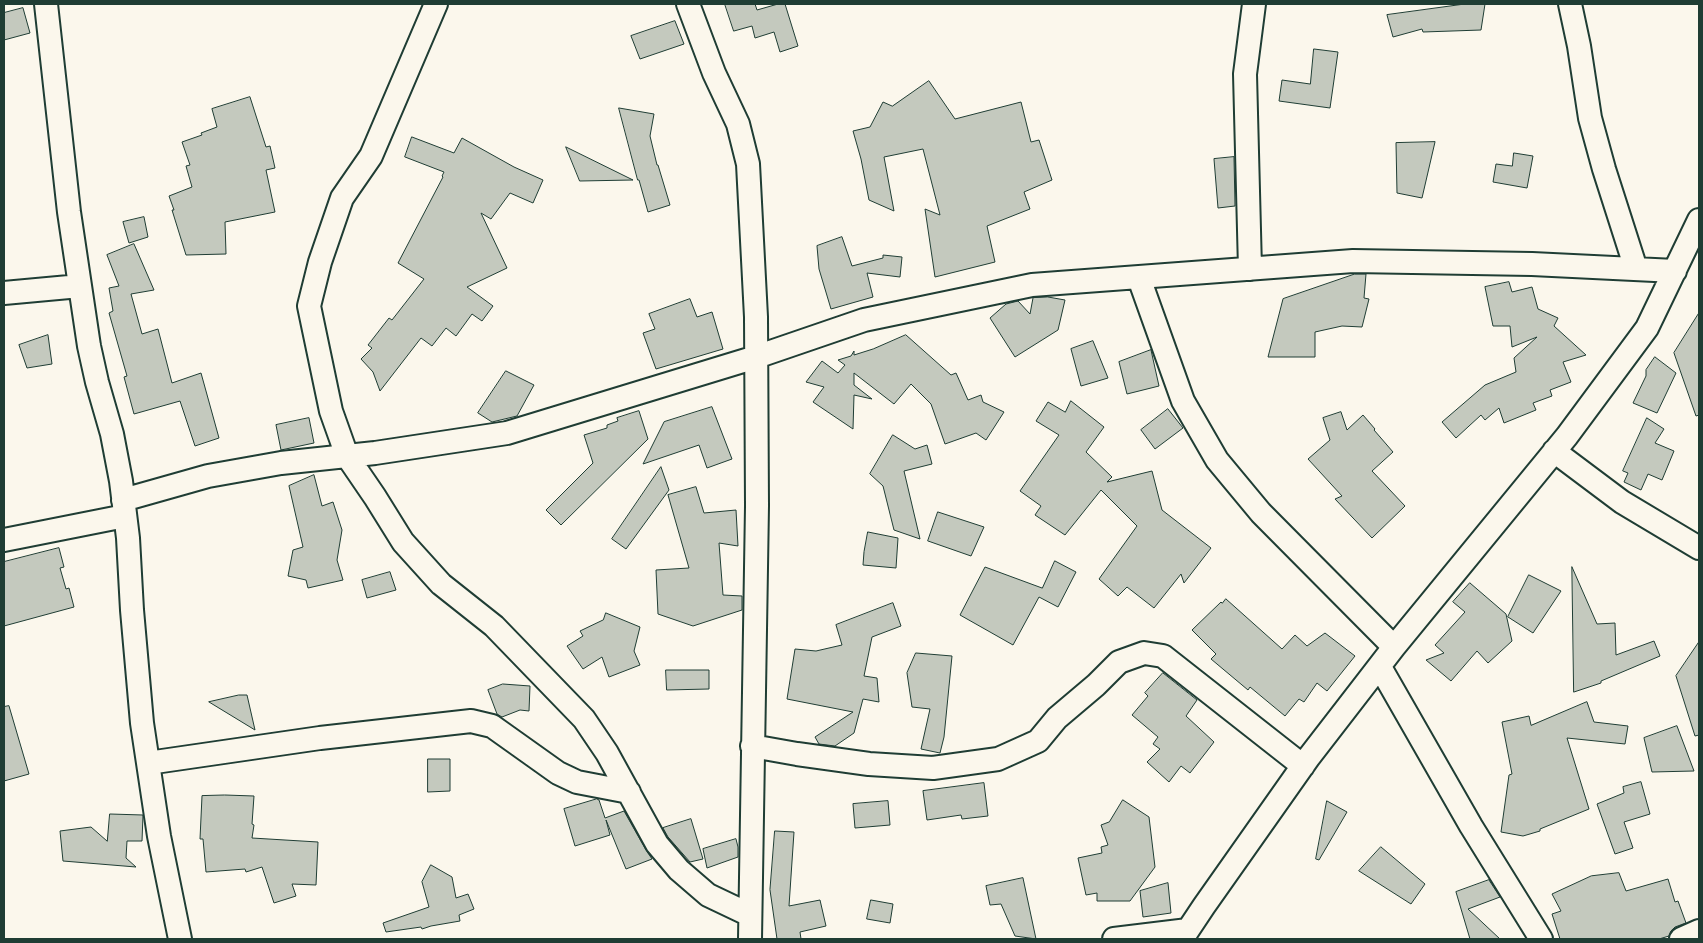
<!DOCTYPE html>
<html>
<head>
<meta charset="utf-8">
<style>
  body { margin:0 }
  #map { position:relative; width:1703px; height:943px; overflow:hidden; background:#fbf7ec; font-family:"Architects Daughter",sans-serif }
  canvas { display:block }
  .frame { position:absolute; inset:0; border:5px solid #1f3d34; pointer-events:none }
</style>
</head>
<body>
<div id="map">
<canvas width="1703" height="943"></canvas>
<div class="frame"></div>
</div>
<script>
const c = document.querySelector('canvas').getContext('2d');
c.lineJoin = 'round';
function paint(path, color) { c.fillStyle = color; c.fill(path, 'evenodd'); }
function stroke(path, color, width, dash) { c.strokeStyle = color; c.lineWidth = width; c.lineCap = dash ? 'butt' : 'round'; c.setLineDash(dash || []); c.stroke(path); }
const building = new Path2D(`
  M725 4H755L757 10 778 4H785L798 46 780 52 774 32 755 38 752 26 734 31Z
  M1465 4H1485L1481 30 1423 32 1422 29 1393 37 1387 15Z
  M23 8 30 33 4 40V13Z
  M675 21 684 44 640 59 631 36Z
  M1314 49 1338 52 1330 108 1279 101 1282 80 1310 84Z
  M929 81 955 119 1021 102 1031 142 1039 140 1052 180 1024 192 1030 209 987 226 995 262 935 277 925 209 940 215 923 149 884 157 894 211 869 200 861 159 853 131 870 127 883 102 892 106Z
  M250 97 266 147 270 146 275 168 266 170 275 212 225 222 226 254 186 255 172 210H174L169 196 192 187 186 166 190 165 182 142 202 135 201 133 217 127 212 109Z
  M619 108 654 114 650 136 657 165H658L670 205 648 212 639 180H638Z
  M412 137 454 153 462 138 514 167 543 180 533 203 510 193 491 219 481 213 507 268 467 287 493 306 482 321 472 314 456 336 446 328 432 346 421 338 380 391 373 372 361 359 372 348 368 345 389 318 392 320 424 279 398 263 443 177 442 176 444 172 405 157Z
  M1435 142 1422 198 1397 193 1396 143Z
  M566 147 633 180 580 181Z
  M1514 153 1533 156 1527 188 1493 182 1496 164 1512 166Z
  M1234 157 1235 206 1218 208 1214 159Z
  M144 217 148 237 129 243 123 222Z
  M842 237 852 266 883 258V255L902 257 900 277 867 273 873 297 831 309 819 269 817 246Z
  M134 244 154 290 131 294 142 334 158 329 172 383 201 373 219 438 195 446 180 401 134 414 124 377 127 376 109 313 113 311 109 288 119 286 107 255Z
  M1355 274H1366L1364 298 1369 299 1362 327 1342 326 1315 332V357H1268L1283 299Z
  M1509 282 1512 292 1532 287 1538 309 1558 318 1554 326 1586 355 1563 362 1571 382 1550 390 1552 396 1533 403 1536 410 1504 423 1499 408 1485 420 1481 415 1456 438 1442 422 1485 385 1516 372 1514 358 1537 337 1512 347 1510 326H1493L1485 287Z
  M1048 297 1065 300 1058 330 1015 357 990 318 1006 304 1018 301 1030 314 1033 298Z
  M690 299 697 317 712 312 723 349 656 369 643 333 655 329 649 314Z
  M1699 313V415L1696 416 1674 353Z
  M48 335 52 364 27 368 19 345Z
  M906 335 951 375 956 373 968 400 981 395 983 402 1004 412 986 440 976 433 945 444 931 404 911 384 894 404 854 373V385L872 399 854 395 853 429 813 402 824 387 806 382 822 361 838 373 845 365 838 360 851 356 854 351V355L873 349Z
  M1093 341 1108 378 1081 386 1071 349Z
  M1151 350 1159 386 1127 394 1119 362Z
  M1655 357 1676 373 1657 413 1633 403 1646 376V370Z
  M506 371 534 385 517 416 492 422 478 413Z
  M1071 401 1104 427 1086 452 1112 477 1107 482 1152 471 1162 510 1211 548 1184 583 1181 574 1154 608 1127 587 1118 596 1099 579 1137 526 1101 490 1065 535 1035 515 1041 506 1020 491 1059 435 1036 421 1048 402 1065 412Z
  M712 407 732 459 707 468 699 445 643 464 664 422Z
  M1168 409 1183 428 1155 449 1141 430Z
  M639 411 648 439 561 525 546 510 593 463 584 435 607 428V425L618 421 617 418Z
  M1341 412 1347 430 1363 415 1375 429 1374 430 1393 452 1372 471 1405 506 1372 538 1335 499 1342 496 1308 459 1330 440 1323 418Z
  M309 418 314 443 281 450 276 425Z
  M1647 418 1664 429 1655 443 1674 451 1662 480 1648 474 1641 490 1624 482 1628 473 1623 471Z
  M893 435 915 449 927 445 932 464 904 471 920 539 894 530 883 486 870 474Z
  M661 467 669 490 626 549 612 539Z
  M314 475 322 506 333 502 342 530 337 560 343 580 308 588 306 580 288 576 293 550 303 547 289 486Z
  M696 487 704 513 736 510 738 546 719 543 723 595 742 596V610L693 626 658 614 656 570 689 568 668 495Z
  M938 512 984 527 971 556 928 541Z
  M868 532 898 538 896 568 863 565 864 552Z
  M59 548 64 567 60 568 66 589 69 588 74 607 4 626V562Z
  M1055 561 1076 572 1058 607 1039 597 1013 645 960 615 985 567 1042 588Z
  M1572 567 1597 624 1615 623 1616 655 1654 641 1660 656 1601 681V683L1574 692Z
  M390 572 396 590 367 598 362 580Z
  M1529 575 1561 591 1533 633 1508 617Z
  M1470 583 1506 614 1512 641 1488 663 1477 651 1451 681 1426 660 1444 653 1435 645 1465 612 1453 602Z
  M1226 599 1282 649 1295 635 1307 646 1325 633 1355 656 1327 691 1317 683 1304 702 1299 699 1285 716 1250 687 1248 690 1211 659 1216 654 1192 630 1221 602 1222 603Z
  M893 603 901 626 872 637 864 676 877 678 879 702 863 699 854 733 835 746 819 744 815 737 853 712 787 699 795 649 816 651 842 645 836 625Z
  M606 613 640 627 634 651 640 665 609 677 602 657 583 669 567 646 583 636 580 631 603 620Z
  M1699 642V735L1695 736 1676 676Z
  M916 653 952 656 944 737 940 753 921 749 930 709 912 707 907 673Z
  M666 670H709V689L667 690Z
  M1163 673 1197 700 1186 716 1214 742 1190 773 1181 766 1169 782 1147 762 1160 749 1153 744 1158 737 1132 715 1148 696 1145 693Z
  M503 684 530 686 529 711 520 710 502 717 497 714 488 690Z
  M239 695H247L255 730 209 702Z
  M1587 702 1594 722 1628 726 1625 744 1567 738 1589 809 1540 829V831L1523 836 1501 832 1509 775 1512 774 1502 722 1529 716 1531 725Z
  M9 706 29 774 4 781V707Z
  M1677 726 1694 771 1652 772 1644 738Z
  M428 759H450V791L428 792Z
  M1641 782 1650 814 1624 822 1633 848 1615 854 1597 804 1624 793 1623 787Z
  M984 783 988 816 962 819 961 815 927 820 923 791Z
  M225 795 254 796 252 824 254 825 252 838 318 842 316 885 292 884 296 896 274 903 262 867 246 872 245 869 206 872 203 839H200L202 796Z
  M597 799 599 800 605 818 624 811 646 850 652 859 626 869 606 820 610 835 575 846 564 809Z
  M1123 800 1149 817 1155 867 1130 901H1097V893L1086 895 1078 858 1102 853 1101 847 1108 845 1101 825 1109 822Z
  M888 801 890 825 855 828 853 804Z
  M1327 801 1347 812 1319 860 1316 859Z
  M110 814 143 815 142 841H127L126 858 136 867 63 861 60 831 91 827 107 841Z
  M691 819 703 859 690 862 668 837 663 828Z
  M775 831 794 832 789 906 820 900 826 926 800 932 801 939H777L770 890Z
  M736 839 738 847V857L707 868 703 849Z
  M1381 847 1425 884 1411 904 1359 871Z
  M431 865 452 877 456 898 468 894 474 909 459 915 460 921 431 926 422 929 421 927 386 932 383 923 429 907 422 882Z
  M1619 873 1626 891 1668 879 1675 902 1678 901 1686 923 1675 927 1671 931 1669 936 1659 939H1560L1552 914 1561 911 1552 894 1591 876Z
  M1023 878 1036 939 1015 936 1001 904 990 905 986 886Z
  M1489 880 1500 897 1468 909 1500 939H1470L1456 892Z
  M1168 883 1171 913 1143 917 1140 891Z
  M871 900 893 904 890 923 867 919Z`);
paint(building, '#c4c9be');
stroke(building, '#1f3d34', 1);
const street = new Path2D(`
  M46 4 69 212 89 346 97 382 112 434 121 481 128 538 132 610 142 723 159 836 180 939
  M436 4 371 156 342 198 320 262 309 306 331 411 347 456 375 497 403 542 441 584 494 626 584 719 607 753 657 844 679 870 708 895 750 915
  M688 4 714 73 738 124 748 164 756 317 757 506 750 939
  M1570 4 1579 46 1590 118 1604 169 1636 269
  M1250 269 1245 74 1254 4
  M1139 278 1183 401 1217 460 1261 513 1394 647
  M4 293 80 286
  M1554 451 1622 502 1699 548
  M123 500 208 476 281 463 375 453 507 433 756 357 864 320 1032 285 1353 261 1532 264 1675 271
  M4 540 125 516
  M1380 667 1471 826 1541 939
  M752 746 797 754 869 764 933 768 998 759 1038 741 1057 718 1096 685 1119 662 1144 653 1163 656 1303 766
  M148 763 320 738 471 721 492 726 558 773 577 782 629 792
  M1114 939 1188 930
  M1182 939 1204 906 1309 757 1394 647 1567 436 1647 328 1699 220
  M1681 939 1699 931`);
stroke(street, '#1f3d34', 26);
stroke(street, '#fbf7ec', 22);
</script>
</body>
</html>
